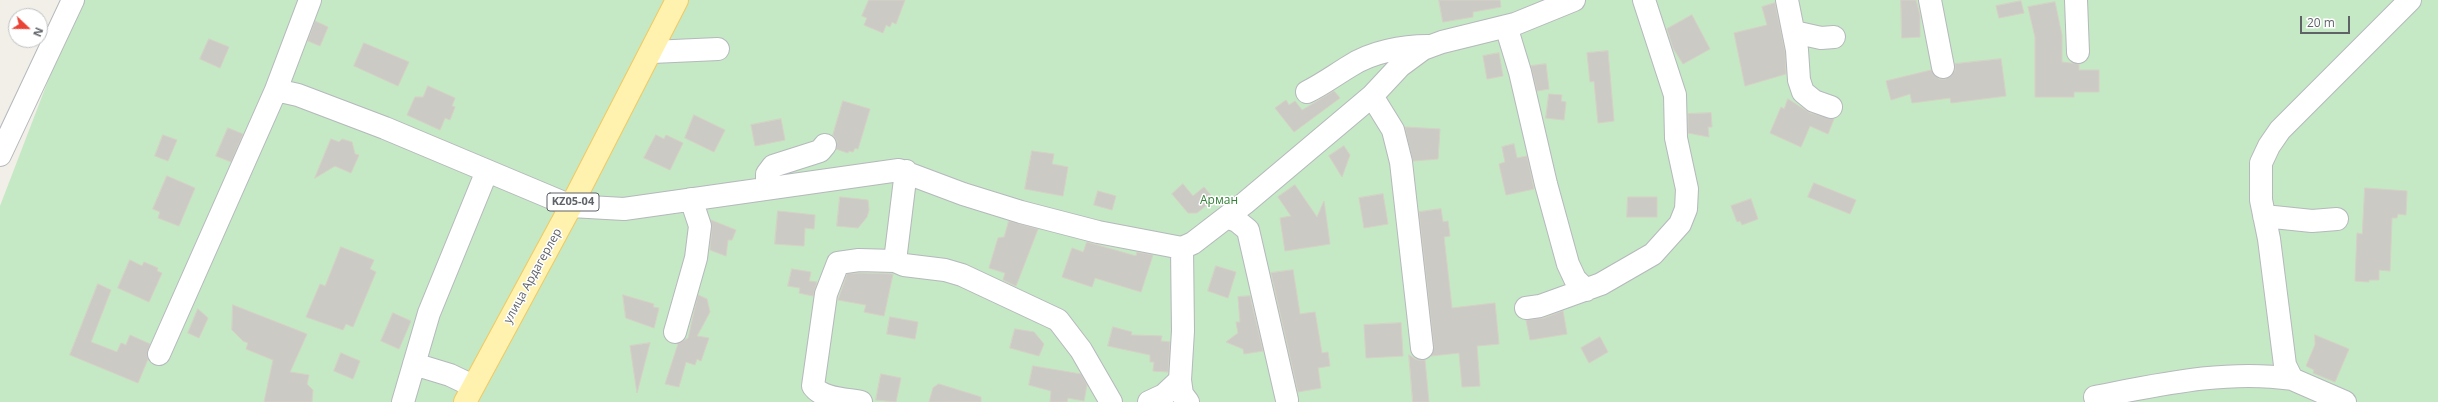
<!DOCTYPE html>
<html>
<head>
<meta charset="utf-8">
<style>
  body { margin:0 }
  #map { position:relative; width:2438px; height:402px; overflow:hidden; background:#f1efe8; font-family:"Open Sans",sans-serif }
  canvas { display:block }
  .north { position:absolute; left:8px; top:8px; width:40px; height:40px; box-sizing:border-box; background:#fff; border:1px solid #bfc1c3; border-radius:50%; rotate:112deg; font-size:11px; font-weight:700; line-height:16px; text-align:center; color:#5f6368 }
  .north::after { content:''; display:block; margin:auto; width:14px; height:18px; background:#ea4335; clip-path:polygon(50% 0,100% 100%,50% 72%,0 100%) }
  .scale { position:absolute; left:2300px; top:16px; width:50px; height:18px; box-sizing:border-box; border:2px solid #5f6368; border-top:0; padding-left:5px; font-size:12px; line-height:14px; white-space:nowrap; color:#5f6368; -webkit-text-stroke:3px #fff; paint-order:stroke }
</style>
</head>
<body>
<div id="map">
<canvas width="2438" height="402"></canvas>
<div class="north">N</div>
<div class="scale">20 m</div>
</div>
<script>
const c = document.querySelector('canvas').getContext('2d');
c.lineJoin = 'round';
function paint(path, color) { c.fillStyle = color; c.fill(path, 'evenodd'); }
function stroke(path, color, width, dash) { c.strokeStyle = color; c.lineWidth = width; c.lineCap = dash ? 'butt' : 'round'; c.setLineDash(dash || []); c.stroke(path); }
function write(font, color, halo, rows, align = 'center') {
  c.font = font + ' "Open Sans",sans-serif'; c.lineWidth = 3; c.setLineDash([]); c.textBaseline = 'middle'; c.strokeStyle = halo; c.fillStyle = color; for (const [text, x, y, turn = 0] of rows) {
    c.save(); c.translate(x, y); c.rotate((+turn || 0) * Math.PI / 180); c.textAlign = isNaN(turn) ? turn : align; if (halo) c.strokeText(text, 0, 0); c.fillText(text, 0, 0); c.restore();
  }
}
paint(new Path2D(`
  M79 0H2438V402H0V206Z`), '#c5e8c5');
const building = new Path2D(`
  M869 0H905L896 24 892 22 890 27 886 25 883 33 864 25 867 18 862 16Z
  M1439 0H1500L1501 7 1473 12V17L1443 22Z
  M1901 0H1916L1920 15V37L1902 38Z
  M2021 1 2024 13 1999 18 1996 6Z
  M2055 2 2062 35V62L2079 64V70H2099V92H2074V97H2035V37L2028 7Z
  M1775 3 1785 52 1786 74 1745 86 1734 33 1767 25 1762 7Z
  M1692 15 1710 49 1683 64 1673 48 1667 29Z
  M315 21 328 27 320 46 308 41Z
  M209 39 229 47 220 68 200 59Z
  M364 43 409 62 398 86 354 66Z
  M1608 51 1614 121 1598 123 1594 81 1590 82 1587 53Z
  M1499 53 1503 76 1487 79 1483 56Z
  M2001 59 2006 96 1951 103 1950 98 1912 103 1910 94 1891 100 1886 81 1931 70 1939 79H1946L1955 71V64Z
  M1546 64 1549 89 1537 91 1531 66Z
  M428 86 455 98 452 106 455 107 450 120 445 118 440 130 407 115 415 97H423Z
  M1334 91 1340 98 1294 132 1275 108 1286 100 1289 105 1295 101 1302 110Z
  M1549 94 1562 95 1561 101 1566 102 1564 120 1546 118Z
  M1788 99 1810 113 1834 119 1828 134 1810 126 1801 147 1770 133 1781 107 1784 109Z
  M843 101 870 109 858 149 855 148 853 152 849 151 848 153 836 149 837 141 833 135Z
  M1711 113 1712 127H1708L1709 137 1688 133V114Z
  M694 115 725 130 714 152 685 138Z
  M781 119 785 140 755 146 751 125Z
  M1405 127 1440 129 1438 159 1413 161Z
  M228 128 243 134 231 162 216 156Z
  M163 135 177 140 168 161 155 156Z
  M656 135 664 139 666 135 683 143 670 170 644 158Z
  M331 139 339 142 342 139 352 142 355 154 359 155 351 173 335 166 315 178Z
  M1514 144 1517 158 1527 156 1534 189 1506 195 1499 164 1505 162 1502 147Z
  M1344 146 1350 155 1342 177 1329 156Z
  M1032 151 1054 154 1052 164 1068 167 1063 196 1025 189Z
  M167 176 195 188 179 226 158 218 160 212 153 209Z
  M1814 183 1856 200 1850 214 1808 197Z
  M1183 184 1193 196 1204 187 1214 199 1197 213H1188L1172 194Z
  M1295 185 1317 217 1324 201 1330 244 1285 251 1280 218 1291 216 1278 197Z
  M2365 188 2407 191 2406 215 2398 214 2397 218H2392L2390 271 2379 270V280H2369V282L2355 281 2357 233 2362 234Z
  M1098 191 1116 196 1112 210 1094 205Z
  M1383 194 1388 224 1364 228 1359 198Z
  M840 197 868 200 869 210 867 217 858 228 837 226Z
  M1628 197H1657V217H1627Z
  M1751 199 1758 219 1742 225 1740 221 1737 222 1731 206Z
  M1441 209 1443 222 1448 221 1450 236 1444 237 1452 308 1495 303 1499 344 1477 346 1480 386 1462 387 1459 353 1431 356 1434 347 1419 212Z
  M778 211 815 215 814 229 805 228 804 246 775 244Z
  M711 220 736 230 732 240H728L726 256 710 250 712 228Z
  M1009 221 1038 229 1016 286 1003 280 1005 273 989 268 998 238 1004 237Z
  M1087 242 1136 256 1137 252 1153 255 1141 292 1095 278 1092 287 1062 277 1072 248 1083 252Z
  M341 247 374 260 370 269 376 272 353 327 346 324 343 330 306 317 320 284 325 286Z
  M130 260 142 266 144 262 158 268 157 271 162 273 149 302 118 288Z
  M1216 266 1236 272 1228 298 1208 291Z
  M792 269 811 272 809 281 817 282 813 296 799 293 800 288 788 286Z
  M1293 270 1300 314 1315 312 1322 353 1328 352 1330 366 1318 368 1321 388 1298 392 1271 273Z
  M860 273 893 274 884 316 864 312 866 305 838 300 847 274Z
  M98 284 111 290 91 342 117 352 121 343 126 345 130 335 150 344 147 355 148 359 138 383 70 355Z
  M623 295 654 304 653 307 659 308 654 328 626 318Z
  M698 295 707 299 710 312 697 336 709 338 701 361 697 359 695 365 686 362 679 387 665 384 678 344 688 338Z
  M1250 296 1263 351 1244 354 1243 349 1226 342 1238 333 1236 322H1240L1238 297Z
  M233 305 307 334 290 372 309 375 307 384 313 390 312 402H264L273 360 246 349 248 343 243 341 232 330Z
  M198 309 208 318 199 338 188 333Z
  M1563 311 1567 334 1530 340 1526 320 1544 318Z
  M393 313 411 321 399 349 381 341Z
  M890 317 918 322 915 339 887 334Z
  M1401 323 1403 356 1366 358 1364 325Z
  M1113 327 1132 332 1131 335 1162 336 1161 341 1170 342 1168 372 1153 371 1154 362H1150V355L1108 346Z
  M1015 329 1034 332 1044 344 1039 356 1010 348Z
  M2315 335 2349 349 2335 382 2313 373 2314 370 2306 366 2315 345Z
  M1600 337 1608 352 1589 363 1581 348Z
  M650 343 637 393 630 346Z
  M341 353 360 361 353 379 334 371Z
  M1409 355 1417 360H1425L1429 402H1413Z
  M1033 366 1081 374 1087 385 1084 401 1068 398 1067 402H1050L1051 391 1029 385Z
  M881 374 901 378 896 402 876 400Z
  M939 384 981 397V402H929L933 388Z`);
paint(building, '#cccac5');
stroke(building, '#d6d1c6', 1);
const minor = new Path2D(`
  M1787 0 1797 50 1799 80 1803 92 1814 101 1831 107
  M1930 0 1943 67
  M2076 0 2078 52
  M1506 26 1520 72 1546 184 1568 264 1575 279 1586 290
  M1794 32 1821 38 1834 37
  M652 52 718 49
  M276 90 310 0
  M1307 92C1323 84 1335 75 1350 66 1371 52 1403 46 1428 46
  M1372 96 1393 130 1401 162 1422 348
  M0 155 73 0
  M906 171 895 261 904 265 945 270 962 275 1058 320 1081 350 1111 402
  M767 188V174L773 166 820 151 825 145
  M2264 216 2312 221 2337 219
  M1227 217 1237 221 1248 230 1287 400
  M1526 308 1540 306 1601 284 1653 254 1680 224 1686 209 1687 189 1676 138 1675 95 1644 0
  M675 332 696 258 700 226 691 199
  M159 354 276 90 298 95 385 128 571 206 624 209 899 170 963 194 1021 212 1098 232 1182 248 1193 243 1245 203 1372 96 1400 66 1423 49 1442 42 1515 24 1574 0
  M414 364 450 375 473 386
  M1180 380 1182 394 1188 402
  M2095 397C2158 385 2227 369 2292 379
  M403 402 429 313 487 171
  M861 402C847 399 822 399 813 386L826 294 838 263 859 260 895 261
  M1149 402 1164 395 1180 380 1183 331 1182 248
  M2345 402 2292 379 2285 365 2269 239 2261 200V163L2269 146 2280 130 2410 0`);
const major = new Path2D(`
  M465 402 571 206 677 0`);
stroke(minor, '#b5b8bc', 24);
stroke(major, '#f2c960', 24);
stroke(minor, '#fff', 22);
stroke(major, '#fff2af', 22);
for (const [x, y, w] of [
  [573,202,52]
]) { const box = new Path2D(); box.roundRect(x - w / 2, y - 9, w, 18, 3); c.fillStyle = '#fff'; c.fill(box); stroke(box, '#5f6368', 1); }
write('bold 11px', '#5f6368', null, [
  ["KZ05-04",573,202]
]);
write('12px', '#348238', '#fff', [
  ["Арман",1219,201]
]);
write('12px', '#5f6368', '#fff', [
  ["улица Ардагерлер",533,276,-61]
]);
</script>
</body>
</html>
